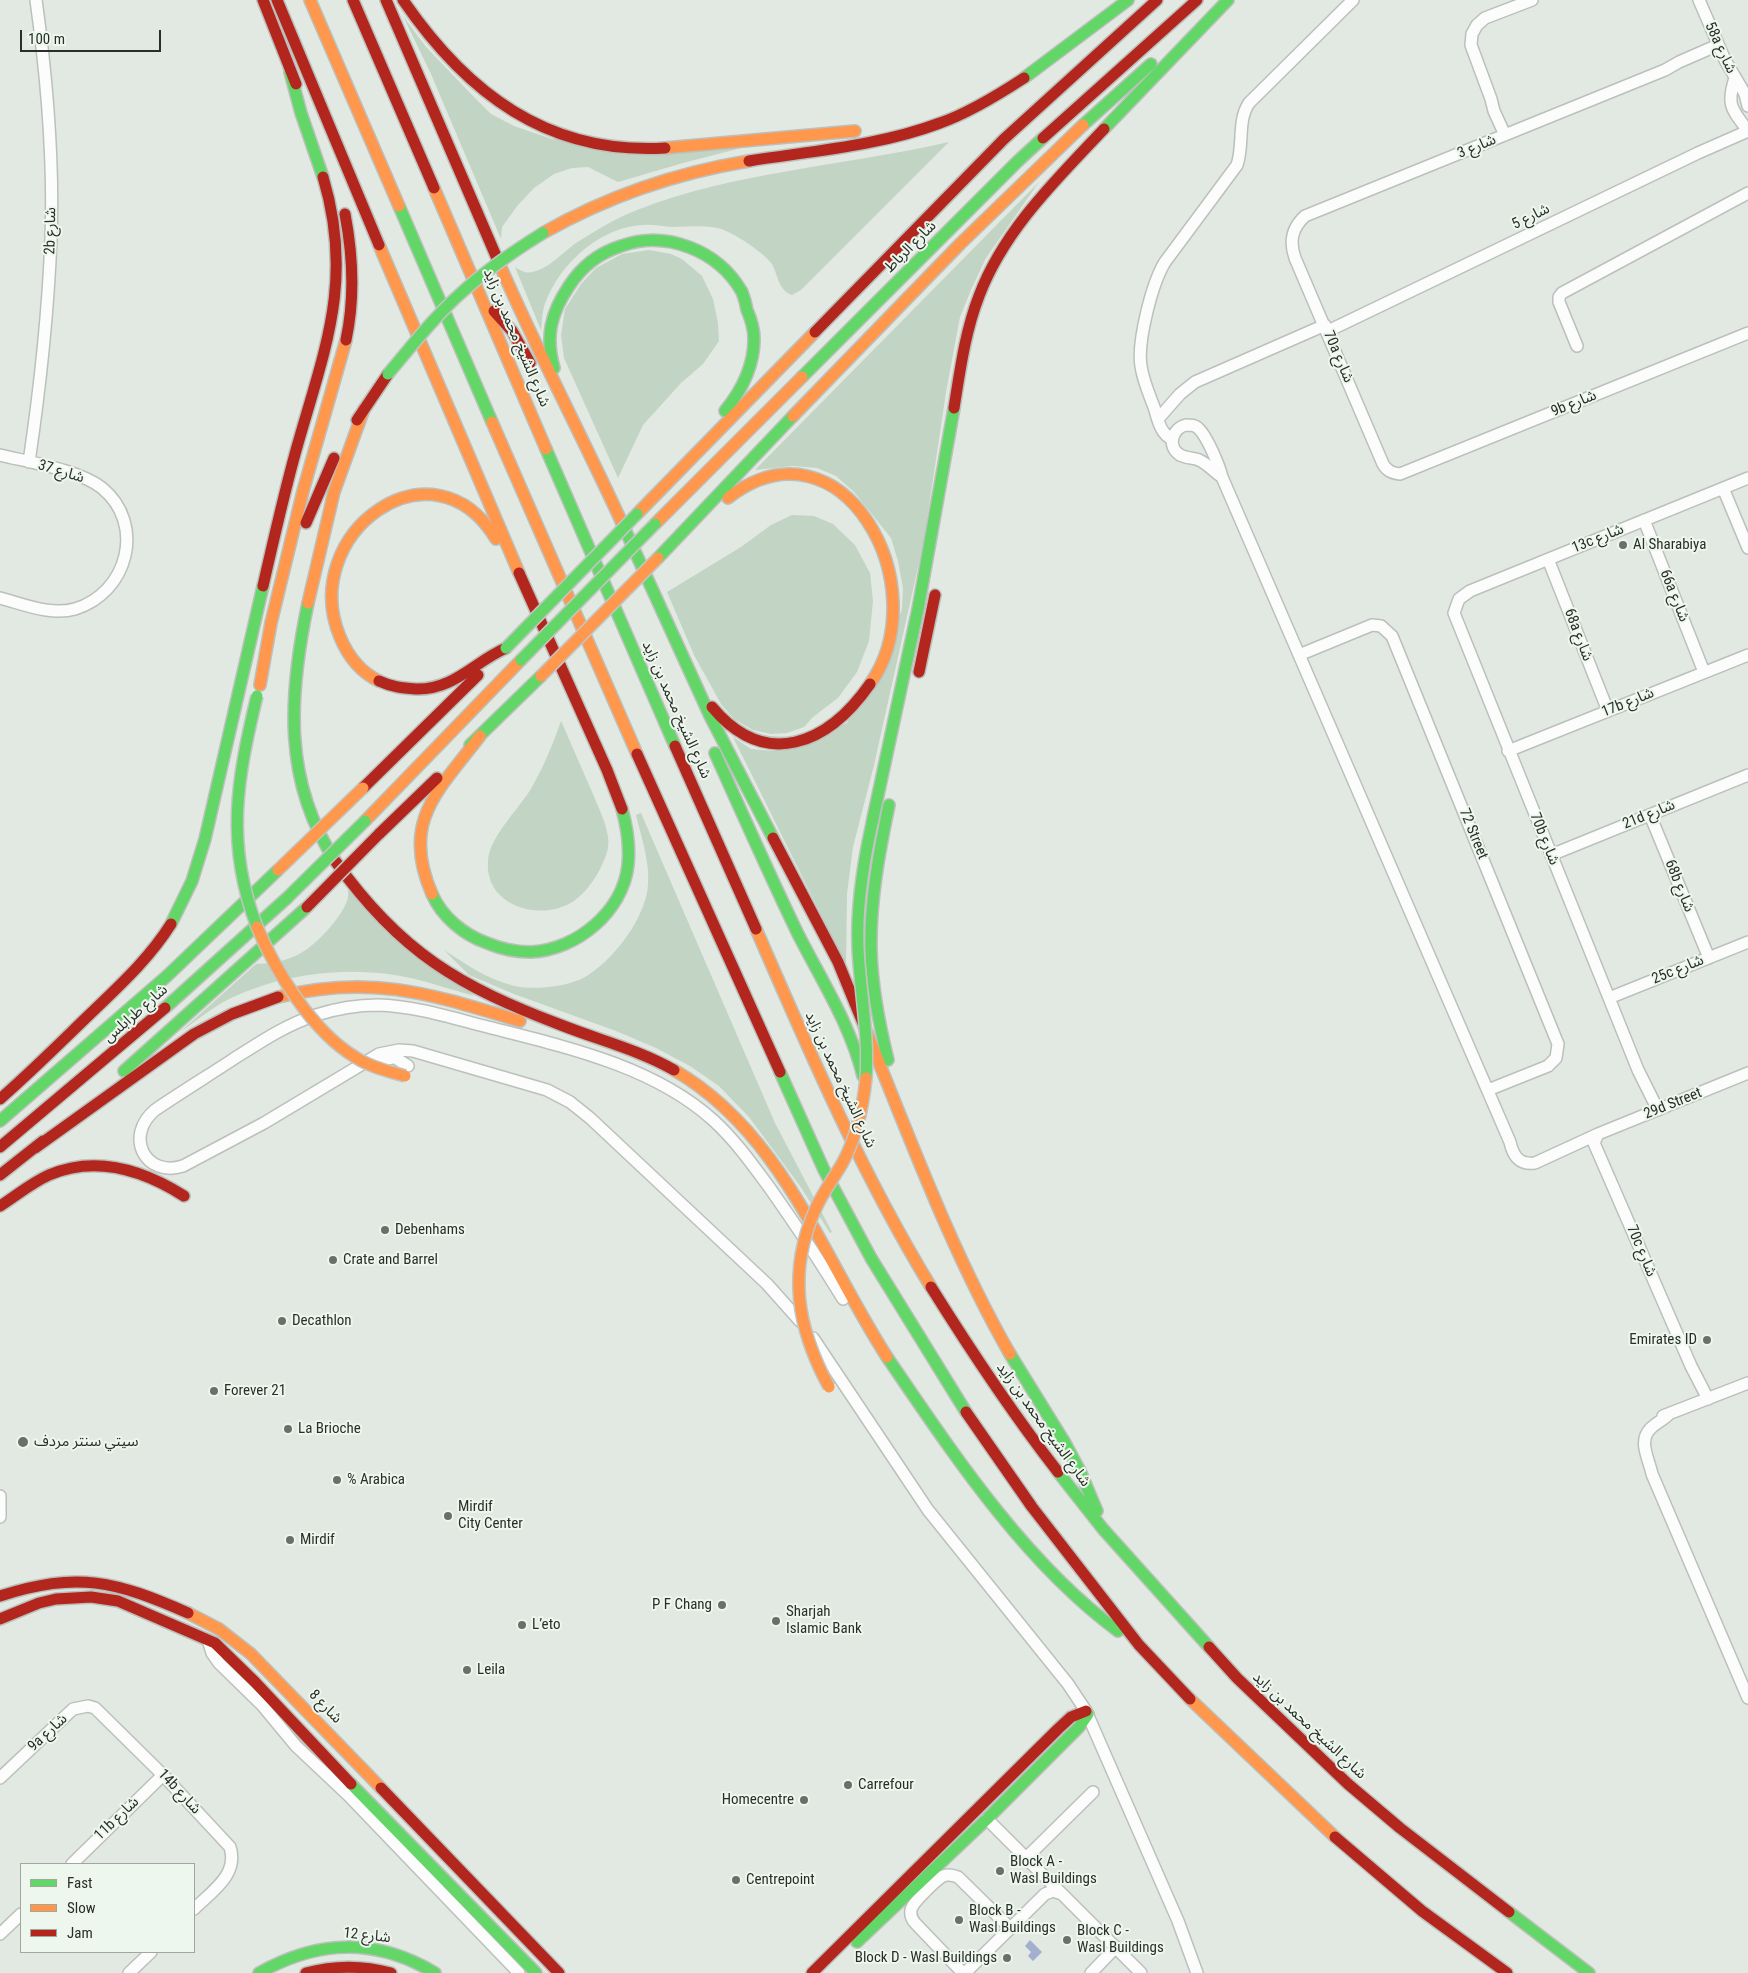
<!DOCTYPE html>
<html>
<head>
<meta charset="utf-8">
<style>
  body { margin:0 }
  #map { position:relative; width:1748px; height:1973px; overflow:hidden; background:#e2e8e2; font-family:"Roboto Condensed",sans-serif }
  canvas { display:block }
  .legend { position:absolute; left:20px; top:1863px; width:175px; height:90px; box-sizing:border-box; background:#edf7ed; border:1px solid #9fa79f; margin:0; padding:6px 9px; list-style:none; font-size:15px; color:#2a2e2a }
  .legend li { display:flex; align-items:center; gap:10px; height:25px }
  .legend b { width:25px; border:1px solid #9fa79f }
  .scale { position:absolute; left:20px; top:30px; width:141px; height:22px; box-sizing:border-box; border:2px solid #2a2e2a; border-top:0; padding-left:6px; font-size:15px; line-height:18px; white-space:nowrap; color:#2a2e2a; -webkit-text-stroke:4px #edf7ed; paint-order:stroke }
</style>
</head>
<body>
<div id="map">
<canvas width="1748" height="1973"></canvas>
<ul class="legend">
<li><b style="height:6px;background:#63d668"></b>Fast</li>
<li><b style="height:6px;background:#ff974d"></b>Slow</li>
<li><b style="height:6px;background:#b3261e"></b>Jam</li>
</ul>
<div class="scale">100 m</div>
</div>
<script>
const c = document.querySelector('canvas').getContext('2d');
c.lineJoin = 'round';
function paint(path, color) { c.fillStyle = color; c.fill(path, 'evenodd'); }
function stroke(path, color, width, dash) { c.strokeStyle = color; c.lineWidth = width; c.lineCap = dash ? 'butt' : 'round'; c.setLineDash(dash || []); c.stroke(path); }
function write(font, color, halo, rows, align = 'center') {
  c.font = font + ' "Roboto Condensed","Noto Sans Arabic",sans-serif'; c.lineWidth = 4; c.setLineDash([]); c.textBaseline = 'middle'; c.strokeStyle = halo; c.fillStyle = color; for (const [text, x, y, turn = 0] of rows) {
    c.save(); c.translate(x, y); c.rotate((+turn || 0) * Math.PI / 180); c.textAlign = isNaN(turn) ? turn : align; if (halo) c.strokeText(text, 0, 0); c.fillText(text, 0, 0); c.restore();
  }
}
paint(new Path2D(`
  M403 16 426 47 472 95 491 114 514 126 552 139 749 146 683 163 618 182 588 167 572 168 554 174 534 188 518 205 502 227 501 239 431 74Z
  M949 142 801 290 792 295C778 290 778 275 772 264 765 254 737 235 726 231 710 224 691 227 673 227 663 227 653 224 643 225 600 227 559 264 545 304 542 312 542 322 541 330L515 267C520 270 526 274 532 272 549 269 563 252 576 243 595 231 616 218 637 210 737 171 845 166 949 142Z
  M1039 182 986 258 971 290 960 317 946 392 924 540 874 765 853 847 847 894 846 965 733 737 751 749 773 751 847 723 902 610 903 588 898 561 891 538 854 492 836 476 817 468 793 466 755 470Z
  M649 250 671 254 682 259 702 276 713 299 718 323 719 341 703 364 681 383 643 425 618 478 564 358 561 335 565 309 581 284 596 268 622 254Z
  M792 515 814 516 833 524 855 545 870 573 873 601 869 641 857 672 838 698 813 717 804 727 787 733 771 734 753 730 734 719 721 704 694 655 667 592 741 547 771 525Z
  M561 721C572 745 582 770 593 794 598 807 606 822 608 837 610 848 605 859 600 869 594 881 585 893 574 901 541 923 484 906 488 861 489 837 520 808 532 787 544 766 553 744 561 721Z
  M641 813 775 1123 832 1232 830 1233 800 1186 749 1117 719 1086 690 1066 656 1048 616 1031 514 994 469 975 444 950C464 963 487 979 511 985 531 991 567 987 585 977 612 961 640 925 647 893 652 868 642 840 636 815Z
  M348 885 474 996C453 990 432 983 411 978 353 965 285 972 231 998 213 1007 196 1021 180 1032L256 964C271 964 287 961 301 953 317 944 341 918 347 901 349 896 348 890 348 885Z`), '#c2d4c3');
paint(new Path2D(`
  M1030 1940 1042 1952 1033 1961 1028 1956 1031 1952 1025 1946Z`), '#a4afd0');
const street = new Path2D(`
  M1699 0 1725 60 1745 94 1748 106
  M1718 45 1679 62 1665 70 1305 216C1292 228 1289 241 1295 258L1383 464C1387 471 1392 473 1400 474L1748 333
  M1735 78C1726 106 1732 109 1748 131
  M1505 135 1494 111 1491 99 1471 45 1472 34 1477 25 1485 18 1532 0
  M1328 331 1698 153 1748 131
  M1577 346 1559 302V297L1562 293 1748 193
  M1158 419 1180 394 1195 382 1325 325
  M1186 425C1191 425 1195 425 1198 428 1207 436 1219 465 1222 477 1214 472 1208 464 1199 460 1193 458 1186 458 1180 455 1166 446 1173 428 1186 425Z
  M1172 439C1161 434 1158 421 1155 410 1150 396 1143 381 1141 366 1137 342 1152 283 1165 262L1237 165C1244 145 1237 121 1249 103L1353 0
  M0 455C28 462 80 470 102 488 146 524 128 593 75 609 51 616 23 604 0 598
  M29 462C40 388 48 314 51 239 54 159 47 79 36 0
  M1222 477 1510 1142C1513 1156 1519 1165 1535 1163L1598 1134
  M1723 488 1748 548
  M1644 520 1704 672
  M1548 559 1608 711
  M1299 655 1372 625 1381 626 1392 636 1558 1044 1556 1058 1548 1066 1488 1090
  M1508 751 1748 655
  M1650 815 1709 958
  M1551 855 1748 775
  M1609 998 1748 942
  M381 1062 394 1057 408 1066
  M1658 1110 1638 1070 1454 613 1459 599 1470 591 1748 478
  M800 1321 767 1284 590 1118 570 1102 547 1090 413 1051 399 1050 379 1054 264 1123 183 1166C145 1178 124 1136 155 1110 180 1093 206 1077 232 1060 259 1043 285 1025 316 1015 335 1009 357 1005 378 1005 414 1006 449 1017 484 1026 562 1046 652 1065 713 1120 735 1140 752 1164 769 1187 795 1224 820 1261 843 1299
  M813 1338 928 1510 1068 1684 1086 1711 1178 1921 1197 1973
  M1708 1399 1691 1366 1594 1143 1598 1134 1748 1073
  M1669 1414C1663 1420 1656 1423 1650 1429 1638 1442 1649 1459 1652 1474L1748 1698
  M1663 1416 1748 1383
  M0 1496V1517
  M208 1640 212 1653 219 1663 262 1705 296 1746 348 1795 519 1973
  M0 1778 73 1709 88 1706 95 1708 163 1775 230 1847C239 1875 211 1892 194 1909
  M987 1819 1141 1973
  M1026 1858 1093 1792
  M72 1864 163 1775
  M0 1934 21 1914
  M129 1973 151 1952
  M963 1973 916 1924C912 1920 910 1916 911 1910 912 1903 936 1880 943 1876 948 1874 953 1875 958 1877L1010 1928
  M965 1973 1045 1894 1053 1891 1062 1894
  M1091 1973 1116 1947`);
const fast = new Path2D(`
  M290 72 301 113 323 177
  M1024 78 1128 0
  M1083 125 1151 64
  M1104 129 1228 0
  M399 206 492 422
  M554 368C545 336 551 313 569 286 582 266 599 253 621 246 666 230 718 250 742 292 744 297 746 304 747 310 751 319 754 328 754 339 754 366 742 390 725 411
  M802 377 1018 161 1043 138
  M546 449 675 746
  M622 523 710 716 773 838
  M658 558 793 416
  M308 603C289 694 282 781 336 862
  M470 745 541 676
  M715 753C742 813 769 874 798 934 822 981 850 1024 863 1076
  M872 823 918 609 954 408
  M432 894C442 917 464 935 487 943 501 949 516 952 531 952 577 950 623 911 628 865 630 846 627 827 622 809
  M171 924 192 881 205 839 263 586
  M165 1008 287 898
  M888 1060C879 1024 872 987 871 950 870 901 879 853 889 805
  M124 1071 307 907
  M780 1072 824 1170 871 1258 966 1412
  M0 1121 167 976 278 870
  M1010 1354 1065 1443 1080 1471 1097 1511
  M887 1357C952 1452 1024 1562 1118 1631
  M1058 1472 1103 1529 1209 1647
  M351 1784 536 1973
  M1509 1912 1589 1973
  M857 1942 987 1819 1079 1727 1088 1714
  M259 1973C319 1939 376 1938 435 1973`);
const slow = new Path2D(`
  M310 0 399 206
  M665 148 855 131
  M434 188 546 449
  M543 233C608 196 675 173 749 161
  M379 245 519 573
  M499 263C537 351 582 436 622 523
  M793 416 960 244 1083 125
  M492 422 637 754
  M728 498C842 410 939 587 870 684
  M637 514 815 332
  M655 524 802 377
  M308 603 334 492 364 409
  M379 681C360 672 348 656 340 637 297 534 433 434 496 539
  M260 685 271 623 303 491 346 340
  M365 821 521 660
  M432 894C400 821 439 790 480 736
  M756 929C809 1051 862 1174 931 1287
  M278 997C372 974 431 994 520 1021
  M865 1028C910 1138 951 1251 1010 1354
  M674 1070C782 1132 823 1258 887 1357
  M188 1613 219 1629 251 1654 381 1788
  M1190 1699 1335 1837`);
const jam = new Path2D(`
  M263 0 296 84
  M277 0 379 245
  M353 0 434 188
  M386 0 499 263
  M403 0C466 92 547 155 665 148
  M1043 138 1197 0
  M749 161C812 151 879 146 940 123 969 113 998 95 1024 78
  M345 214C353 256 355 298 346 340
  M494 311 512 331 530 363
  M815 332 1004 139 1157 0
  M954 408C960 371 965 332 979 296 1004 230 1056 180 1104 129
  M357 420 388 374
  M306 523 334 458
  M519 573 607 770 622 809
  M263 586C273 542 283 498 295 454 323 353 355 283 323 177
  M919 672 935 595
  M379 681C392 687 402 688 416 689 454 690 474 662 506 648
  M712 707C766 771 828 744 870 684
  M675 746 756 929
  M637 754 780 1072
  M363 788 478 675
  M379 834 437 778
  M773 838 838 962 865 1028
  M336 862C400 952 460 987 561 1025 599 1040 639 1050 674 1070
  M0 1099C31 1072 60 1043 89 1015 119 986 149 959 171 924
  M0 1147 165 1008
  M35 1148 194 1034 232 1014 278 997
  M0 1175 43 1141
  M0 1206C16 1196 31 1183 49 1175 96 1155 143 1170 184 1196
  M931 1287C971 1351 1012 1413 1058 1472
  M966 1412 1032 1507 1139 1645 1190 1699
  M0 1596C78 1571 115 1581 188 1613
  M0 1619 39 1603 56 1599 91 1597 118 1601 215 1643 255 1682 351 1784
  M1209 1647 1237 1678 1348 1784 1400 1828 1509 1912
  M381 1788 559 1973
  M1335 1837 1422 1911 1507 1973
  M306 1973C335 1965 362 1965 391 1973
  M812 1973 1058 1729 1071 1717 1086 1711`);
stroke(street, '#bcc0bc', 14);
stroke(fast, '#bcc0bc', 14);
stroke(slow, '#bcc0bc', 14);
stroke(jam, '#bcc0bc', 14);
stroke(street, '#fbfcfb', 11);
stroke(fast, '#63d668', 11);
stroke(slow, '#ff974d', 11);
stroke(jam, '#b3261e', 11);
const fastBridge = new Path2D(`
  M388 374C411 347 433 318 460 294 485 271 514 251 543 233
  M506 648 637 514
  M521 660 655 524
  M287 898 365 821
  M257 927C225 844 237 779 257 696
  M866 1078C869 1034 860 992 858 948 856 906 863 864 872 823`);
const slowBridge = new Path2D(`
  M541 676 658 558
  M278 870 363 788
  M257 927C276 972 312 1031 355 1057 370 1067 388 1071 405 1076
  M829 1387C797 1328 787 1271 816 1208 823 1192 834 1178 843 1162 857 1136 863 1107 866 1078`);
const jamBridge = new Path2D(`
  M307 907 379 834`);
stroke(fastBridge, '#c2c5c2', 14, []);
stroke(slowBridge, '#c2c5c2', 14, []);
stroke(jamBridge, '#c2c5c2', 14, []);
stroke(fastBridge, '#63d668', 11);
stroke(slowBridge, '#ff974d', 11);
stroke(jamBridge, '#b3261e', 11);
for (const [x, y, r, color] of [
  [1623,545,5,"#6a6f6a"],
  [385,1230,5,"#6a6f6a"],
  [333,1260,5,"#6a6f6a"],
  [282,1321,5,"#6a6f6a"],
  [1707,1340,5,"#6a6f6a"],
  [214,1391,5,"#6a6f6a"],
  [288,1429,5,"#6a6f6a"],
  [23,1442,6,"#6a6f6a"],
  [337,1480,5,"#6a6f6a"],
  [448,1516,5,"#6a6f6a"],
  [290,1540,5,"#6a6f6a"],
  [722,1605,5,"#6a6f6a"],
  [776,1621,5,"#6a6f6a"],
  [522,1625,5,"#6a6f6a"],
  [467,1670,5,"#6a6f6a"],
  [848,1785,5,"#6a6f6a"],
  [804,1800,5,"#6a6f6a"],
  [1000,1871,5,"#6a6f6a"],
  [736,1880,5,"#6a6f6a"],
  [959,1920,5,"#6a6f6a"],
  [1067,1940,5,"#6a6f6a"],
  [1007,1958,5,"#6a6f6a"]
]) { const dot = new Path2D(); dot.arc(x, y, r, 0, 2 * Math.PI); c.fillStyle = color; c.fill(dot); stroke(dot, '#edf7ed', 2); }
write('15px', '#2a2e2a', '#edf7ed', [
  ["58a شارع",1720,48,65],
  ["شارع 3",1477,147,-22],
  ["شارع 5",1531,217,-26],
  ["2b شارع",51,231,-89],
  ["شارع الرباط",911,247,-45],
  ["شارع الشيخ محمد بن زايد",516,338,67],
  ["70a شارع",1338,357,67],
  ["9b شارع",1574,404,-22],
  ["شارع 37",61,472,17],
  ["13c شارع",1598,539,-22],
  ["66a شارع",1674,596,68],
  ["68a شارع",1578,635,69],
  ["17b شارع",1628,703,-22],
  ["شارع الشيخ محمد بن زايد",676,710,66],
  ["21d شارع",1649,815,-22],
  ["72 Street",1473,834,68],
  ["70b شارع",1544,839,68],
  ["68b شارع",1679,886,68],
  ["25c شارع",1678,970,-22],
  ["شارع طرابلس",136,1014,-41],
  ["شارع الشيخ محمد بن زايد",840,1080,65],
  ["29d Street",1673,1104,-22],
  ["70c شارع",1641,1251,67],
  ["شارع الشيخ محمد بن زايد",1043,1425,54],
  ["شارع 8",325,1707,46],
  ["شارع الشيخ محمد بن زايد",1309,1726,43],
  ["9a شارع",48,1733,-43],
  ["14b شارع",179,1792,47],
  ["11b شارع",117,1819,-44],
  ["شارع 12",367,1936,6]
]);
write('15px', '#2a2e2a', '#edf7ed', [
  ["Al Sharabiya",1633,545],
  ["Debenhams",395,1230],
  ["Crate and Barrel",343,1260],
  ["Decathlon",292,1321],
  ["Emirates ID",1697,1340,"right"],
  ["Forever 21",224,1391],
  ["La Brioche",298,1429],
  ["سيتي سنتر مردف",34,1442],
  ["% Arabica",347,1480],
  ["Mirdif",458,1507],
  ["City Center",458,1524],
  ["Mirdif",300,1540],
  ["P F Chang",712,1605,"right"],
  ["Sharjah",786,1612],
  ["Islamic Bank",786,1629],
  ["L’eto",532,1625],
  ["Leila",477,1670],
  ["Carrefour",858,1785],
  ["Homecentre",794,1800,"right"],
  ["Block A -",1010,1862],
  ["Wasl Buildings",1010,1879],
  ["Centrepoint",746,1880],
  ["Block B -",969,1911],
  ["Wasl Buildings",969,1928],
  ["Block C -",1077,1931],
  ["Wasl Buildings",1077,1948],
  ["Block D - Wasl Buildings",997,1958,"right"]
], 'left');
</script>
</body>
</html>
